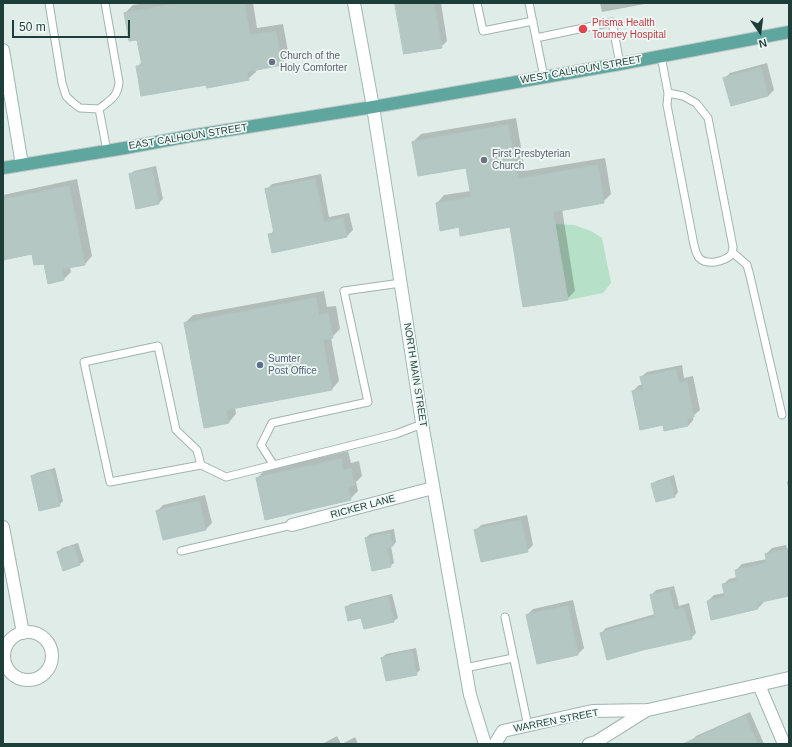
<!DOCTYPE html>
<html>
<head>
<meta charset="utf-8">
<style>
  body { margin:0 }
  #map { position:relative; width:792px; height:747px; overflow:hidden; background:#dfece8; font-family:Helvetica,sans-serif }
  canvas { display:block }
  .frame { position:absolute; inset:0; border:4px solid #1e3e3a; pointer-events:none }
  .north { position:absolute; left:740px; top:12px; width:40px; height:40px; -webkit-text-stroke:3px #f0f8f5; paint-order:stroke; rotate:166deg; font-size:11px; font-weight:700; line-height:16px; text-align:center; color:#1e3e3a }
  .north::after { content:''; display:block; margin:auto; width:14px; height:18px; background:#1e3e3a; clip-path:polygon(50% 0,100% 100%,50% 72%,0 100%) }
  .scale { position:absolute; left:12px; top:20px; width:118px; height:18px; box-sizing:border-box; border:2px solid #1e3e3a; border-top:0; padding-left:5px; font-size:12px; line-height:14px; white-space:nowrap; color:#1e3e3a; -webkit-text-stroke:3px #f0f8f5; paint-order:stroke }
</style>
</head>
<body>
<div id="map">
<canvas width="792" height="747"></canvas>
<div class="frame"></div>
<div class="north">N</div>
<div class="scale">50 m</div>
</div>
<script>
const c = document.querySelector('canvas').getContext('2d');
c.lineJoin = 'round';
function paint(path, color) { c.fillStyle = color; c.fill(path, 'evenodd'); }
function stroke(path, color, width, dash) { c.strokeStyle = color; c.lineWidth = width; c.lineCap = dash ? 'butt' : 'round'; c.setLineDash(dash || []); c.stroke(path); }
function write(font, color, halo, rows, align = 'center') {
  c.font = font + ' Helvetica,sans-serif'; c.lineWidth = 3.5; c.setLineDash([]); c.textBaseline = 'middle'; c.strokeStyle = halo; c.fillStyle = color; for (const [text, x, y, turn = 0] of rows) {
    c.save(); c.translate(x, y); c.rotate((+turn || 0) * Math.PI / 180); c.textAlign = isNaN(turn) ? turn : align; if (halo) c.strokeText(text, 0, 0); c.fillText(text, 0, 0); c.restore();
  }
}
paint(new Path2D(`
  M555 224 574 225 591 231 602 238 611 283 603 293 568 300Z`), '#b6e0c8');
paint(new Path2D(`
  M145 3H253L257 28 283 24 289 57 281 64 255 69 256 72 248 79 207 84 137 67 142 62 138 39 125 13 133 5Z
  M396 3H441L447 41 441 47Z
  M600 3H650L602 12Z
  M767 63 774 90 768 96 732 105 725 78 730 73Z
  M516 118 525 171 605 158 611 194 603 202 562 209 575 291 567 299 511 226H460L437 203 444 195 471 191 467 167 413 142 421 134Z
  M156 166 163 199 159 203 137 208 130 175 134 171Z
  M321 174 329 217 349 213 353 230 347 236 270 235 274 230 266 190 272 184Z
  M77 179 92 256 85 264 70 267 71 272 64 279 33 253 3 259V195Z
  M324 291 327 307 336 306 340 329 331 338 339 381 332 389 235 407 236 414 229 422 185 323 193 315Z
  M682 365 684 378 693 376 700 410 693 416V420L688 426 664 424 633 391 639 385H643L641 377 647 372Z
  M348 451 351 463 359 461 362 476 356 482 358 491 350 499 257 478 265 470Z
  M55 468 63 501 59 505 32 477 36 473Z
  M674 475 678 492 675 496 652 484 656 481Z
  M789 480V492L787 482Z
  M205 495 212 523 206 529 164 539 157 511 163 505Z
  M527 515 533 545 527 551 475 531 481 525Z
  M394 529 396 542 393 546H391L394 563 390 566 366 538 370 534Z
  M78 543 84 561 80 564 64 570 58 552 62 548Z
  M786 545 789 556V595L763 600 764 602 758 608 712 619 708 601 714 595 725 593 723 585 729 579 737 577 736 570 742 564 767 559 766 554 772 548Z
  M674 586 679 606 689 603 696 633 691 638 601 633 606 628 655 614 651 595 656 590Z
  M392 594 398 618 394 621 362 617 346 608 350 604Z
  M573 600 584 648 578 654 538 663 527 615 533 609Z
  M416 648 420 670 416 674 382 658 386 654Z
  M750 712 764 744H692L691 741 696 736Z
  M337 736 341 744H324V743Z
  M355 737 358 744H342Z`), '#0003');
const building = new Path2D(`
  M180 3H244L250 35 276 31 282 65 247 72 249 80 207 88 206 85 141 96 136 66H142L137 40 129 41 124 13Z
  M395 3H434L442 48 404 54Z
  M761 68 768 96 731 106 723 78Z
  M508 125 518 179 598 165 604 203 553 212 568 300 523 307 510 227 460 236 459 227 440 231 436 203 471 197 466 168 418 176 412 142Z
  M152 169 159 204 136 209 129 174Z
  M315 179 324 222 343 218 347 237 272 253 268 234 274 233 265 189Z
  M69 186 85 265 62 269 64 280 48 284 44 264 34 265 32 254 3 260V200Z
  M316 298 319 315 328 313 333 338 323 340 332 390 226 410 229 423 204 428 184 323Z
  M676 370 679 383 687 381 694 417 687 419 688 426 664 431 663 425 640 430 632 391 643 389 640 377Z
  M341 459 343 470 351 468 355 485 348 486 351 500 265 520 256 478Z
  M52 471 60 506 39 511 31 476Z
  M670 479 675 497 656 502 651 484Z
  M199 501 206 530 163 540 156 511Z
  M521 520 528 552 481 562 474 530Z
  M390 533 393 546 387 548 391 567 372 571 365 538Z
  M74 546 80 565 63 571 57 552Z
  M789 549V596L757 603 758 609 711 620 707 601 725 597 722 584 737 581 735 570 767 563 765 554Z
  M669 591 674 610 684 608 692 639 643 650 607 660 600 633 655 617 650 595Z
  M388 597 394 622 364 629 361 618 348 621 345 607Z
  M568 606 578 655 537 664 526 615Z
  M412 651 417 675 386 681 381 658Z
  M745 716 758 744H683Z`);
paint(building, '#b4c7c2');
stroke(building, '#b1c6c1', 1);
const service = new Path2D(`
  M49 3 62 83 66 96 72 102 80 108 99 109
  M105 3 119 82C118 97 110 100 99 109L107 151
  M477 3 483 31 533 21
  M529 3 536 38 612 22 620 64
  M536 38 544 77
  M661 56 668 93 667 105 693 240C696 254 697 264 715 262 722 261 727 259 732 254L733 247 708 118 696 103 683 96 668 93
  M732 252 747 265 750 276 782 415
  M273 464 261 445 272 423 368 402 344 291 401 283
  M201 465 110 482 84 362 158 346 176 430 197 450 201 465 226 477 396 434 422 424
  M181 551 292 525
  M505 617 528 726
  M465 668 513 658`);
const minor = new Path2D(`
  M292 525 433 488
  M3 527 23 633
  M4 656a24 24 0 1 1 48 0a24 24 0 1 1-48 0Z
  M759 685 784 744`);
const tertiary = new Path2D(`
  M495 744 503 731 592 711 648 710 789 678
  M589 744 596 742 647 710`);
const secondary = new Path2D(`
  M354 3 373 107 396 253 423 429 470 695 485 744
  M3 50 22 165`);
const primary = new Path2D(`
  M3 168 125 148 190 136 241 128 373 107 620 64 789 32`);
stroke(service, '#a1b4b0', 9);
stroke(minor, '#a1b4b0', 14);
stroke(tertiary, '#a1b4b0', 14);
stroke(secondary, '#9cb9b3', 14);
stroke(primary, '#c0c9c8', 14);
stroke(service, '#fff', 7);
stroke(minor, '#fff', 12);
stroke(tertiary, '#fff', 12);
stroke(secondary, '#fff', 12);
stroke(primary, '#5fa69f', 12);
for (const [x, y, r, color] of [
  [583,29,5,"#e0444e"],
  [272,62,4,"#6b7280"],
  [484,160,4,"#6b7280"],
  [260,365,4,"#5c6f8a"]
]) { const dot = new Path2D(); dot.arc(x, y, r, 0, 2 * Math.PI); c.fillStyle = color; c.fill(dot); stroke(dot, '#f0f8f5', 1.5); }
write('10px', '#be3a42', '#f0f8f5', [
  ["Prisma Health",592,23],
  ["Toumey Hospital",592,35]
], 'left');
write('10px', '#5b616d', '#f0f8f5', [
  ["Church of the",280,56],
  ["Holy Comforter",280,68],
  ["First Presbyterian",492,154],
  ["Church",492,166]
], 'left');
write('10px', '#1e3e3a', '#f0f8f5', [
  ["WEST CALHOUN STREET",581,70,-10],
  ["EAST CALHOUN STREET",188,137,-9],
  ["NORTH MAIN STREET",415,375,81],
  ["RICKER LANE",363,507,-15],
  ["WARREN STREET",556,721,-11]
]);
write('10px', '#4e5e75', '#f0f8f5', [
  ["Sumter",268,359],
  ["Post Office",268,371]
], 'left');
</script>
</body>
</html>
